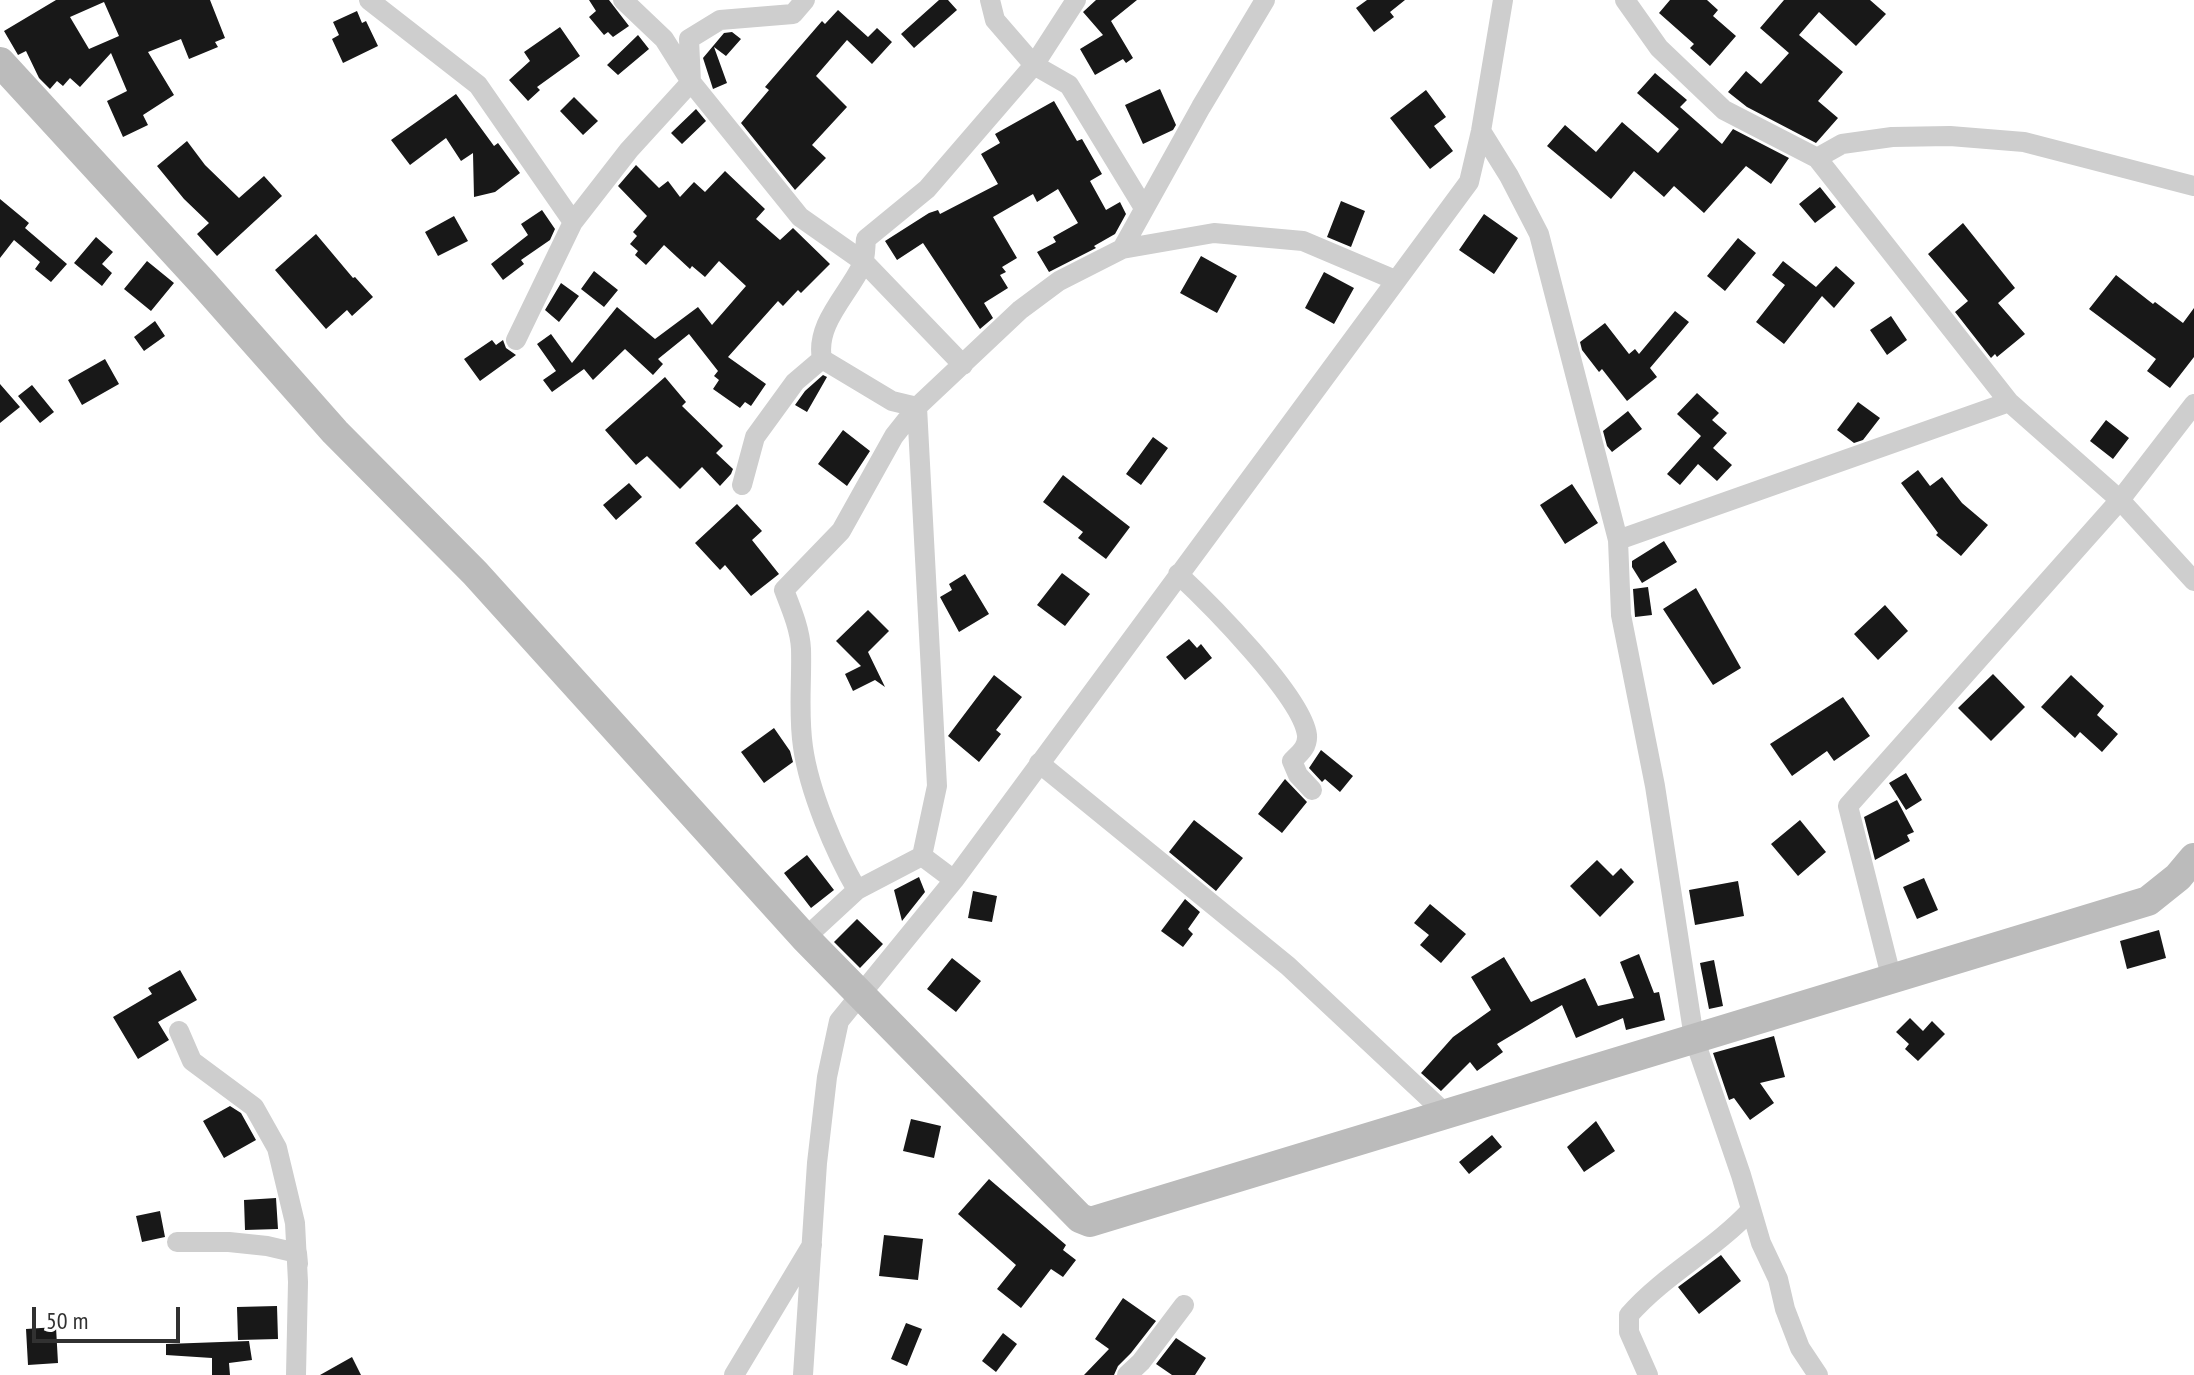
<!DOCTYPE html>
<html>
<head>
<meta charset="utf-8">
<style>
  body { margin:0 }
  #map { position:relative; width:2194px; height:1375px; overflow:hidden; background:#fff; font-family:"PT Sans Narrow",sans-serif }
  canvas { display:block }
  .scale { position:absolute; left:32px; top:1307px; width:148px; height:36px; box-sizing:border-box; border:4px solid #313131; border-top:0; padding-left:10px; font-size:24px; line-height:28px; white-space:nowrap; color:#313131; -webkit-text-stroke:6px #fff; paint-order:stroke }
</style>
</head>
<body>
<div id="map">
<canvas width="2194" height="1375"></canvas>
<div class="scale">50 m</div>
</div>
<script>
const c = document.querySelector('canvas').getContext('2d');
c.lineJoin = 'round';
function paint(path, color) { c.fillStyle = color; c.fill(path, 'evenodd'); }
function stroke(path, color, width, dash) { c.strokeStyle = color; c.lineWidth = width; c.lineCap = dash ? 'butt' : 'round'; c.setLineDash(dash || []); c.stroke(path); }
paint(new Path2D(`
  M56 0H210L225 38 215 42 218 47 189 59 181 39 148 52 174 95 143 115 148 125 123 137 107 101 127 91 111 53 80 87 70 78 63 86 57 81 50 89 39 78 26 51 18 55 4 31ZM104 2 119 36 89 49 70 17Z
  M589 0H609L629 26 613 37 608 32 604 35 589 17 596 11Z
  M939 0H948L957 10 914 48 901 34Z
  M1096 0H1137L1111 21 1133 58 1126 63 1123 59 1095 75 1080 49 1103 35 1083 12Z
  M1367 0H1405L1390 12 1394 17 1374 32 1356 8Z
  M1670 0H1707L1718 10 1713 16 1736 36 1710 66 1690 48 1694 44 1659 13Z
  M1784 0H1870L1886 14 1856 46 1819 12 1799 35 1843 72 1818 101 1838 118 1816 143 1747 107 1728 92 1746 71 1761 84 1789 53 1760 28Z
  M838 10 868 37 877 28 892 42 872 64 847 40 816 76 847 107 812 145 826 158 795 190 741 123 769 90 765 87 822 21 825 24Z
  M357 11 362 23 366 21 378 46 343 63 332 39 339 35 333 22Z
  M560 27 580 56 537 87 540 90 528 101 509 80 530 61 524 52Z
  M732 32 741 39 726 56 714 47 727 83 713 89 703 58 724 33Z
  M638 35 649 49 618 75 607 65Z
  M1655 73 1687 100 1680 107 1722 144 1733 129 1789 158 1771 184 1746 166 1704 213 1674 186 1664 197 1634 171 1611 199 1547 146 1565 125 1596 152 1622 122 1658 153 1679 129 1637 93Z
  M1160 89 1176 125 1173 130 1143 144 1125 105Z
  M1426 90 1446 117 1434 126 1453 151 1430 169 1390 118Z
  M456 94 494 146 498 143 520 173 495 192 474 197 473 153 461 161 446 138 410 165 391 140Z
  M574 97 598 121 583 135 560 111Z
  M1054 101 1077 141 1082 139 1102 174 1090 181 1106 210 1120 202 1126 214 1115 234 1094 246 1096 248 1049 272 1037 252 1056 242 1053 237 1078 223 1058 189 1037 202 1033 194 993 217 1017 258 1002 267 1006 272 1000 275 1008 288 984 303 993 318 980 329 923 243 897 260 885 241 929 213 938 210 940 214 998 184 981 154 1000 143 995 134Z
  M696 109 706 121 682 144 671 133Z
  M187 141 205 165 239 198 264 176 282 196 217 256 197 234 209 223 184 199 157 166Z
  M636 165 659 188 668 181 680 197 694 182 705 192 725 171 765 209 756 219 780 240 793 228 830 264 801 293 798 290 783 306 778 301 728 357 766 384 751 406 745 402 740 408 713 389 719 380 714 376 718 371 689 334 658 359 663 364 653 375 625 349 593 380 584 369 552 392 543 380 556 371 537 344 551 334 572 363 617 307 655 339 698 307 712 325 746 286 719 261 705 277 692 266 690 269 664 245 646 265 635 255 638 251 630 244 637 236 633 232 647 216 618 186Z
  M1820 187 1836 207 1815 223 1799 204Z
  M0 199 29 223 25 228 67 264 51 282 35 269 40 262 14 240 0 258Z
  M1341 201 1365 211 1351 247 1327 237Z
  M542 210 555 229 550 240 521 260 524 264 503 280 491 264 528 235 521 224Z
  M1484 214 1518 238 1494 274 1459 250Z
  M454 216 468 241 438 256 425 232Z
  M1963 223 2015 288 1998 303 2025 334 1997 357 1995 354 1991 358 1955 312 1968 301 1928 254Z
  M316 234 353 278 355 277 373 297 352 316 347 310 326 329 275 270Z
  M96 237 113 252 102 264 112 273 102 286 74 263Z
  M1738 238 1756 253 1725 291 1707 276Z
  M1201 256 1237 276 1217 313 1180 293Z
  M147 261 174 283 151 311 124 289Z
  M1783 261 1816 287 1836 266 1855 283 1834 308 1822 296 1784 344 1756 322 1785 285 1772 275Z
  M594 271 618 290 604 307 581 289Z
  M1324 272 1354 288 1334 324 1305 308Z
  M2116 275 2153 304 2155 302 2183 323 2194 308V357L2170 388 2147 371 2156 359 2089 309Z
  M561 283 579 296 559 322 545 310Z
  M1675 311 1689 322 1650 368 1657 377 1627 401 1602 369 1599 372 1582 350 1580 342 1605 323 1629 354 1635 349 1639 354Z
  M1891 316 1907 340 1887 355 1870 330Z
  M155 321 165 336 144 351 134 337Z
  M492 340 496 345 503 340 506 348 516 355 480 381 464 359Z
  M105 359 119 384 82 405 68 380Z
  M823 375 827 377 807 412 795 405 805 391Z
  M665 377 686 402 682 406 723 446 716 453 733 469 731 474 720 486 702 467 680 489 647 456 636 465 605 430Z
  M0 384 20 407 0 423Z
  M32 385 54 412 40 423 18 396Z
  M1697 393 1719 413 1712 420 1727 433 1713 448 1732 465 1717 481 1698 464 1680 485 1667 474 1701 436 1677 414Z
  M1858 402 1880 418 1863 440 1854 443 1837 430Z
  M1628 411 1642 429 1612 452 1607 446 1603 431Z
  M2106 420 2129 438 2113 459 2090 441Z
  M843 430 870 451 847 486 818 464Z
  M1153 437 1168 448 1141 485 1126 474Z
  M1918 470 1930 486 1942 477 1962 503 1988 525 1961 556 1936 535 1938 533 1901 483Z
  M1063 475 1130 527 1106 559 1078 538 1083 532 1043 502Z
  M629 483 642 497 616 520 603 505Z
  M1572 484 1598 523 1565 544 1540 505Z
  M737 504 762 531 752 540 779 574 751 596 725 565 720 570 695 543Z
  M1664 541 1677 562 1642 583 1632 567V561Z
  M1062 573 1090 594 1065 626 1037 605Z
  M965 574 989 614 959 632 940 597 952 590 949 584Z
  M1648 587 1652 615 1635 617 1633 589Z
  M1696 588 1741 668 1713 685 1663 609Z
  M1885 605 1908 631 1878 660 1854 634Z
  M868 610 889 631 868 652 885 687 875 680 853 691 845 674 861 666 836 641Z
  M1189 639 1197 648 1201 644 1212 658 1185 680 1166 657Z
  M1993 674 2025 707 1991 741 1958 708Z
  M994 675 1022 697 996 730 1001 734 979 762 948 736Z
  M2071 675 2104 706 2097 715 2118 734 2102 752 2080 732 2075 738 2041 707Z
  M1843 697 1870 736 1834 761 1827 751 1792 776 1770 744Z
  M774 728 790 751 793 762 764 783 741 752Z
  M1321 750 1353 776 1340 792 1325 779 1322 782 1309 768Z
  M1906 773 1922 800 1906 810 1889 783Z
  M1285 779 1307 802 1282 833 1258 814Z
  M1897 800 1914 832 1907 835 1910 841 1875 860 1864 817Z
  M1194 820 1243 858 1216 891 1169 852Z
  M1800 820 1826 852 1798 876 1771 844Z
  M807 855 834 890 811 908 784 873Z
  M1597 860 1613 876 1621 868 1634 882 1600 917 1570 886Z
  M919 877 925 892 902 921 894 890Z
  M1924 878 1938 910 1917 919 1903 887Z
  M1738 881 1744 916 1695 925 1689 890Z
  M973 891 997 896 992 922 968 918Z
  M1185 899 1200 912 1188 929 1193 934 1183 947 1161 931Z
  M1430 904 1466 934 1441 963 1420 945 1429 935 1414 923Z
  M857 919 883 944 860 968 834 942Z
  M2159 930 2166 958 2127 969 2120 941Z
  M1639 954 1654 993 1659 992 1665 1020 1626 1030 1623 1018 1576 1038 1562 1005 1497 1044 1503 1052 1477 1071 1470 1062 1441 1091 1421 1073 1453 1037 1491 1010 1471 977 1504 957 1531 1002 1585 978 1598 1006 1634 998 1620 962Z
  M952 958 981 981 956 1012 927 989Z
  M1714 960 1723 1006 1709 1009 1700 963Z
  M180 970 197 1000 158 1022 169 1040 138 1059 113 1017 152 994 148 988Z
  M1910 1018 1923 1031 1932 1021 1945 1034 1918 1061 1905 1049 1909 1044 1896 1032Z
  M1774 1036 1785 1077 1760 1083 1774 1103 1750 1120 1734 1098 1729 1100 1713 1053Z
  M230 1106 241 1113 256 1140 224 1158 203 1121Z
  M911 1119 941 1126 934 1158 903 1151Z
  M1596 1121 1615 1151 1584 1172 1567 1147Z
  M1492 1135 1502 1147 1469 1174 1459 1162Z
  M989 1179 1066 1245 1063 1250 1076 1260 1063 1277 1051 1269 1021 1308 997 1289 1016 1265 958 1214Z
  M276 1198 278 1229 245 1230 244 1200Z
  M160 1211 165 1237 142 1242 136 1216Z
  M884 1235 923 1239 918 1280 879 1276Z
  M1721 1255 1741 1281 1699 1314 1678 1287Z
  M1123 1298 1156 1321 1131 1353 1118 1366 1114 1375H1084L1109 1349 1095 1339Z
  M277 1306 278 1339 238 1340 237 1307Z
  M906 1323 922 1329 907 1366 891 1359Z
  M56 1327 58 1363 28 1365 26 1329Z
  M1003 1333 1017 1344 996 1372 982 1361Z
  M1176 1338 1206 1358 1195 1375H1172L1156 1364Z
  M249 1341 252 1360 229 1363 230 1375H212V1358L166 1355V1344Z
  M352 1357 361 1375H320Z`), '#181818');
stroke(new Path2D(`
  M369 0 478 85 573 222
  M623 0 664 39 691 82 800 217 864 262 963 365
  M990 0 995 20 1034 65 1069 85 1144 208
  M1625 0 1659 48 1724 110 1817 158 2009 402 2120 500 2194 581
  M1481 131 1509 176 1539 234 1618 540 1621 615 1655 786 1694 1038 1741 1175 1761 1243 1778 1279 1785 1309 1800 1348 1818 1375
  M1817 158 1842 144 1892 137 1950 136 2024 142 2194 186
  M1122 249 1201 107 1265 0
  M516 340 573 222 629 150 691 82 689 39 720 20 793 14 805 0
  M822 359 892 401 917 407
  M917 407 937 786 922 856 954 880
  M742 485 755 437 795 382 822 359C815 324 848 295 862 265 866 257 865 247 866 239L927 189 1034 65 1076 0
  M1618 540 2009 402
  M1178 574C1208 602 1302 696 1307 735 1308 747 1300 753 1292 761L1298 775 1312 790
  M1039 763 1288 966 1446 1114
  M857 890C835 852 809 791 803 747 798 714 802 682 801 649 800 629 791 608 784 590L841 531 894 436 917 407 1020 310 1059 281 1122 249 1214 233 1303 241 1395 280
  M805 938 857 890 922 856
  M1892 980 1848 806 2120 500 2194 404
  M179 1031 192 1061 254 1107 277 1148 295 1223 298 1282 296 1375
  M177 1242H229L267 1246 297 1253 298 1264
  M734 1375 812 1245
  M803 1375 817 1163 827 1077 839 1021 954 880 1469 182 1481 131 1503 0
  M1127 1375 1141 1362 1184 1305
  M1648 1375 1629 1332V1315C1665 1274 1714 1250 1751 1210`), '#cecece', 20);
stroke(new Path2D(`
  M0 62 204 284 335 432 475 573 805 938 1080 1218 1090 1222 2148 901 2178 877 2194 858`), '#bbb', 30);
</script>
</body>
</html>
